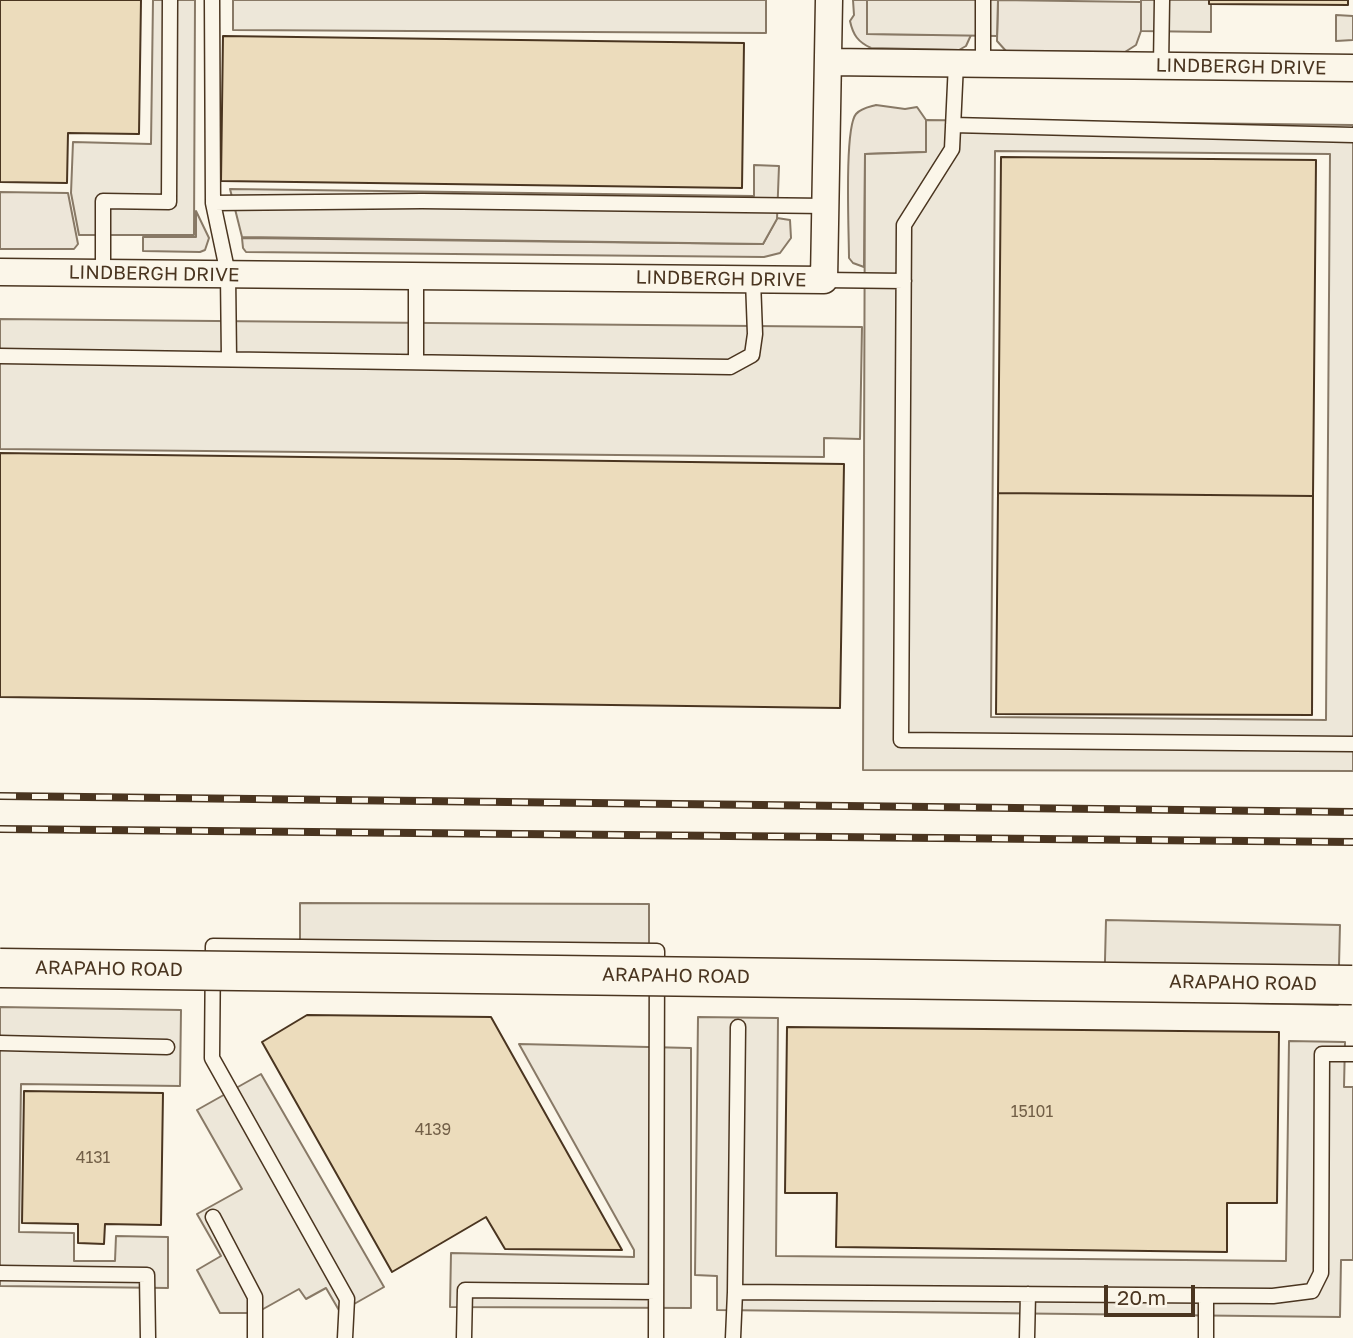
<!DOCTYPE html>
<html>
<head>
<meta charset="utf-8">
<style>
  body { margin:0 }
  #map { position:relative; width:1353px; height:1338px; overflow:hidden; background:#fbf6e9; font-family:"Golos Text",sans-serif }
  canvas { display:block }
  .scale { position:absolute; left:1104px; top:1285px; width:91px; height:32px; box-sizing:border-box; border:4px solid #4a3520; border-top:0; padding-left:9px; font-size:21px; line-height:24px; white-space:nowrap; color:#4a3520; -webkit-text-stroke:5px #fbf6e9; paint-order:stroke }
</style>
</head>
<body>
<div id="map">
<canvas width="1353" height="1338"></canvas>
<div class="scale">20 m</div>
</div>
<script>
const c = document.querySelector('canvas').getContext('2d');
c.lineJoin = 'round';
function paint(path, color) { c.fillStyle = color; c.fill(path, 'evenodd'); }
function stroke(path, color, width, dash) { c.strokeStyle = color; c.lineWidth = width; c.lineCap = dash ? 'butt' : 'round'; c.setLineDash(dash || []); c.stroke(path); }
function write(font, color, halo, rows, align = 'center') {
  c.font = font + ' "Golos Text",sans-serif'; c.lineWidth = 5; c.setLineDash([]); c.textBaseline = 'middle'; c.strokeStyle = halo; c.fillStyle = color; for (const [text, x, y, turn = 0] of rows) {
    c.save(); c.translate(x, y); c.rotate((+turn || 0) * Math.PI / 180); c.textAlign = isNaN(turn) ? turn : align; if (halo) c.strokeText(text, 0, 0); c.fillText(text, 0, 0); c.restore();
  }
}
const green = new Path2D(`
  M853 0H867V34L971 35 966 46 959 50 871 48C858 42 853 35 850 21L854 15Z
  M998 0 1141 2V31L1136 45 1125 52 1006 51 997 41Z
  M876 105 905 109 917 107 926 120V152L865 154 864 267 853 263 849 258C849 234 844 128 856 114 861 108 869 107 876 105Z
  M0 192 68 193 78 244 74 249H0Z
  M196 211 209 238 205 250 200 252 143 251V237H196Z
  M777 218 790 220 791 238 780 253 764 257 246 252 243 248 242 238 763 244Z`);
paint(green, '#ede6d9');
stroke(green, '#887966', 2);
const parking = new Path2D(`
  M153 0H195L194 235H79L71 193 73 142 151 144Z
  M233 0H766V33L233 30Z
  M867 0H998L997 36 867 34Z
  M1141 0H1211V32L1141 31Z
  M1336 15 1353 16V40L1336 41Z
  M926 120 1353 125V771L863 770 865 154 926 152ZM995 151 1330 154 1326 720 991 717Z
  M754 165 779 166 777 219 763 244 242 237 230 189 754 196Z
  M0 319 862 327 860 439 824 438V457L0 449Z
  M300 903 649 904V967L300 966Z
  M1106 920 1340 925 1338 1005 1104 1000Z
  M0 1007 181 1010 180 1086 21 1084 19 1232 74 1233V1261H115L116 1236 168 1237V1288L0 1286Z
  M698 1017 778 1018 776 1256 1286 1261 1289 1041 1345 1042 1344 1087H1353V1260H1341L1340 1317 717 1310V1276L695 1275Z
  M519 1044 691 1048V1308L450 1307 451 1253 634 1257V1250Z
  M261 1074 384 1287 340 1312 326 1288 306 1299 299 1289 256 1313H220L197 1270 221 1256 197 1214 242 1189 197 1110Z`);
paint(parking, '#ede7d9');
stroke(parking, '#887966', 2);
const building = new Path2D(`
  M0 0H141L139 134 68 133 67 183 0 182Z
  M1209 0H1348V5L1209 4Z
  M223 36 744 43 742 188 221 181Z
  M1001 157 1316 160 1313 496 998 493Z
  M0 453 844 464 840 708 0 697Z
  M998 493 1313 496 1312 715 996 714Z
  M307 1015 491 1017 622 1250 505 1249 486 1217 392 1272 262 1042Z
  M787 1027 1279 1032 1277 1203H1227V1252L836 1247 837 1193H785Z
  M24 1091 163 1093 161 1225 105 1224 104 1244 78 1243V1224L22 1223Z`);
paint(building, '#ecdcbc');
stroke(building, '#4a3520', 2);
const service = new Path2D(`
  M212 0 213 203 228 274 229 359
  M983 0V64
  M956 63 952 149 904 225 901 740 1353 744
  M1161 66 1162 0
  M953 125 1353 135
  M213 203 422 201 825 206
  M103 273V201L169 202 170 0
  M416 276V362
  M824 280 904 281
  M0 356 730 367 752 355 755 334 753 280
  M738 1027 735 1292 1273 1296 1312 1291 1321 1273 1322 1054H1353
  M0 1043 167 1047
  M213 1217 255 1297V1338
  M0 1273 147 1275 148 1338
  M345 1338 347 1299 212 1058 213 946 657 951 656 1338
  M464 1338 465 1290 656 1292
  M733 1338 735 1292
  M1027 1338 1028 1294
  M1206 1338V1296`);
const minor = new Path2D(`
  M828 62 1353 68
  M0 272 824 280 829 0`);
stroke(service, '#4a3520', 17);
stroke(minor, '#4a3520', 29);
stroke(service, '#fbf6e9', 14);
stroke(minor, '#fbf6e9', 26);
const rail = new Path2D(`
  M0 796 1353 812
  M0 829 1353 842`);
stroke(rail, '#4a3520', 8);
stroke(rail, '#fbf6e9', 5, [16]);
const secondaryBridge = new Path2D(`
  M0 968 1352 985`);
stroke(secondaryBridge, '#4a3520', 41, []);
stroke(secondaryBridge, '#fbf6e9', 38);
write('16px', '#725f47', null, [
  ["15101",1032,1112],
  ["4139",433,1130],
  ["4131",93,1158]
]);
write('19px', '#4a3520', '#fbf6e9', [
  ["LINDBERGH DRIVE",1241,67,1],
  ["LINDBERGH DRIVE",154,274,1],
  ["LINDBERGH DRIVE",721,279,1],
  ["ARAPAHO ROAD",109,969,1],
  ["ARAPAHO ROAD",676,976,1],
  ["ARAPAHO ROAD",1243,983,1]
]);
</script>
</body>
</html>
